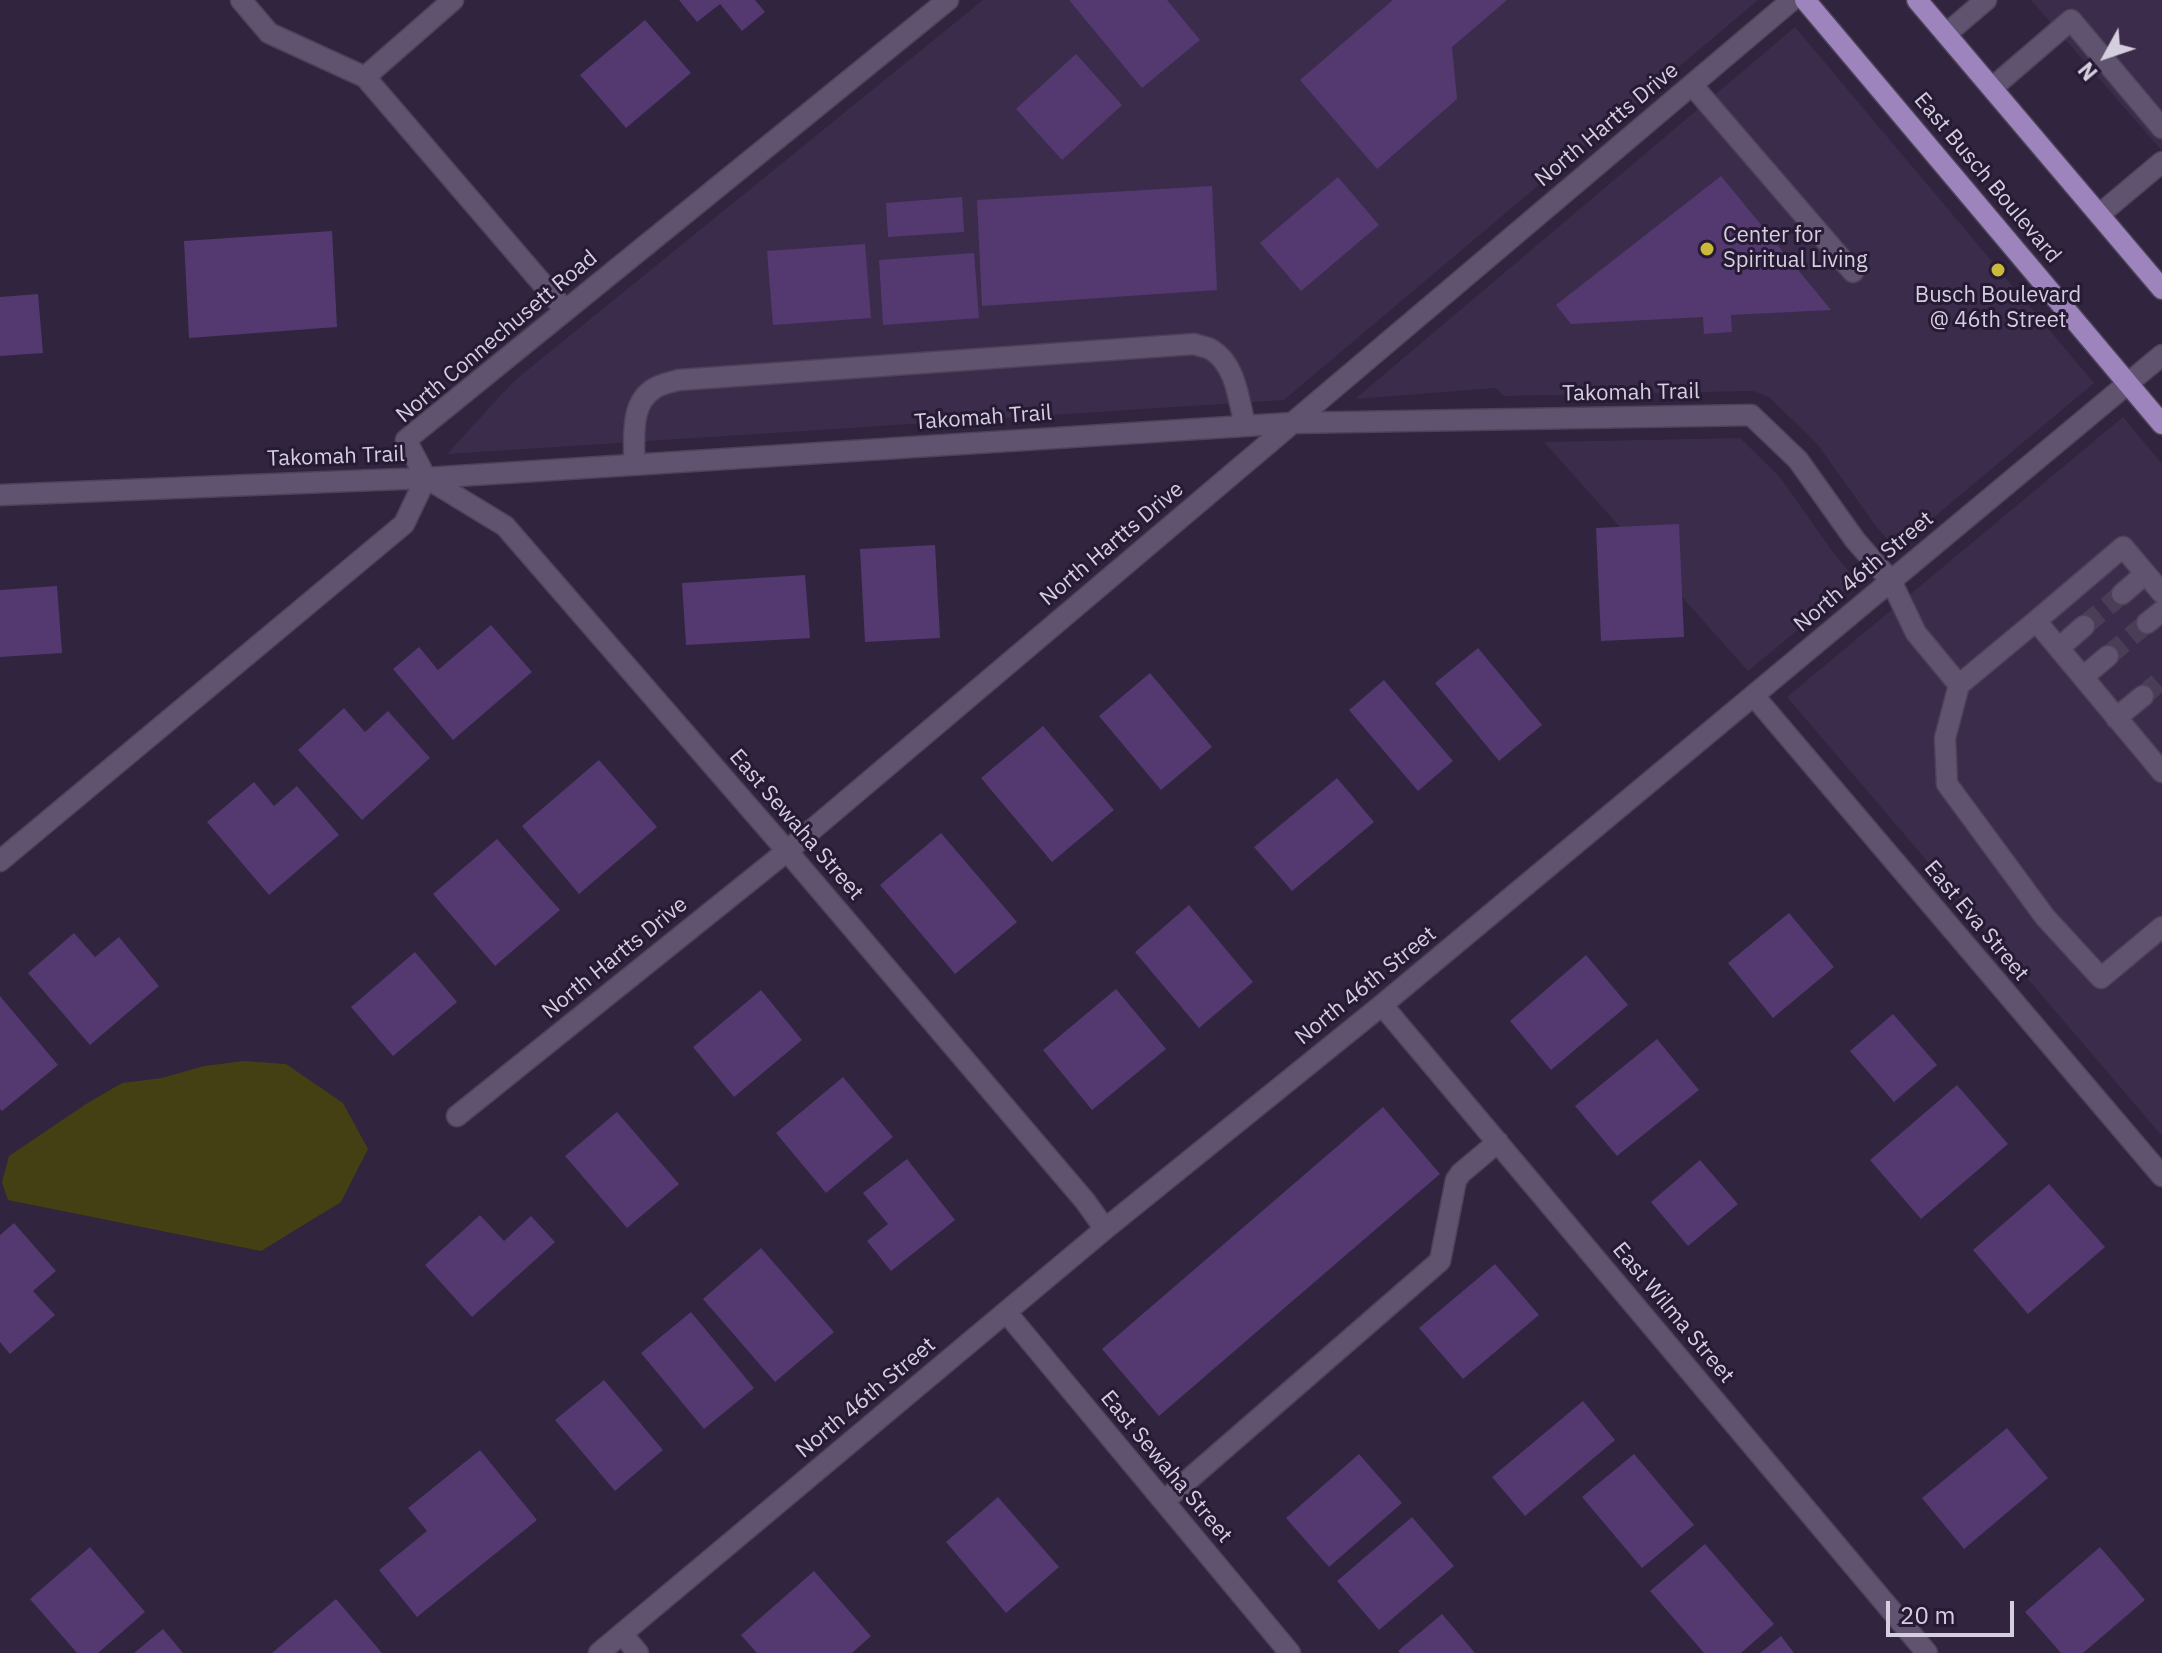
<!DOCTYPE html>
<html>
<head>
<meta charset="utf-8">
<style>
  body { margin:0 }
  #map { position:relative; width:2162px; height:1653px; overflow:hidden; background:#30243e; font-family:"IBM Plex Sans",sans-serif }
  canvas { display:block }
  .north { position:absolute; left:2066px; top:16px; width:80px; height:80px; -webkit-text-stroke:6px #261a34; paint-order:stroke; rotate:230deg; font-size:22px; font-weight:700; line-height:32px; text-align:center; color:#d5cedf }
  .north::after { content:''; display:block; margin:auto; width:28px; height:36px; background:#d5cedf; clip-path:polygon(50% 0,100% 100%,50% 72%,0 100%) }
  .scale { position:absolute; left:1886px; top:1601px; width:128px; height:36px; box-sizing:border-box; border:4px solid #d5cedf; border-top:0; padding-left:10px; font-size:24px; line-height:28px; white-space:nowrap; color:#d5cedf; -webkit-text-stroke:6px #261a34; paint-order:stroke }
</style>
</head>
<body>
<div id="map">
<canvas width="2162" height="1653"></canvas>
<div class="north">N</div>
<div class="scale">20 m</div>
</div>
<script>
const c = document.querySelector('canvas').getContext('2d');
c.lineJoin = 'round';
function paint(path, color) { c.fillStyle = color; c.fill(path, 'evenodd'); }
function stroke(path, color, width, dash) { c.strokeStyle = color; c.lineWidth = width; c.lineCap = dash ? 'butt' : 'round'; c.setLineDash(dash || []); c.stroke(path); }
function write(font, color, halo, rows, align = 'center') {
  c.font = font + ' "IBM Plex Sans",sans-serif'; c.lineWidth = 6; c.setLineDash([]); c.textBaseline = 'middle'; c.strokeStyle = halo; c.fillStyle = color; for (const [text, x, y, turn = 0] of rows) {
    c.save(); c.translate(x, y); c.rotate((+turn || 0) * Math.PI / 180); c.textAlign = isNaN(turn) ? turn : align; if (halo) c.strokeText(text, 0, 0); c.fillText(text, 0, 0); c.restore();
  }
}
paint(new Path2D(`
  M983 0H1758L1284 400 447 454 514 381Z
  M2031 0H2162V151Z
  M1795 27 2094 383 1896 549 1875 525 1818 445 1769 397 1753 391 1503 396 1496 388 1355 399Z
  M2123 417 2162 464V1136L1787 697Z
  M1740 438 1779 476 1835 555 1857 581 1748 671 1544 442Z`), '#3b2c4c');
paint(new Path2D(`
  M244 1061 286 1064 343 1103 368 1149 341 1202 261 1251 8 1200 2 1182 9 1156 86 1104 122 1083 162 1078 204 1066Z`), '#453f14');
paint(new Path2D(`
  M679 0H755L765 12 742 31 720 4 697 22Z
  M1069 0H1167L1200 40 1142 88Z
  M1393 0H1507L1452 47 1457 99 1377 169 1300 80Z
  M645 20 691 73 626 128 580 75Z
  M1076 54 1122 105 1062 160 1016 109Z
  M1721 176 1831 310 1731 315 1732 332 1704 334 1703 317 1571 324 1556 305Z
  M1338 177 1379 225 1301 291 1260 243Z
  M1212 186 1217 290 982 306 977 200Z
  M962 197 964 232 888 237 886 203Z
  M332 231 337 327 189 338 184 241Z
  M865 244 871 318 773 325 767 251Z
  M974 253 979 318 883 325 879 260Z
  M38 294 43 353 0 356V297Z
  M1679 524 1684 637 1601 641 1596 528Z
  M935 545 940 638 865 642 860 549Z
  M805 575 810 638 686 645 682 583Z
  M57 586 62 653 0 657V590Z
  M491 625 532 672 453 740 393 669 419 647 438 670Z
  M1478 648 1542 725 1499 761 1435 683Z
  M1150 673 1212 747 1161 790 1099 716Z
  M1384 680 1453 761 1418 791 1349 710Z
  M344 708 365 732 388 711 430 758 362 820 298 750Z
  M1043 726 1114 810 1052 862 981 778Z
  M599 760 657 827 579 894 522 826Z
  M1337 778 1374 822 1292 891 1254 847Z
  M254 782 274 806 297 786 339 835 269 895 207 822Z
  M941 833 1017 922 955 974 880 885Z
  M497 839 560 910 495 966 433 894Z
  M1189 905 1253 982 1199 1028 1135 952Z
  M1789 913 1834 967 1773 1018 1728 963Z
  M74 933 95 957 119 937 159 986 90 1045 28 973Z
  M415 952 457 1002 393 1056 351 1007Z
  M1586 955 1628 1005 1551 1070 1510 1021Z
  M1116 989 1166 1049 1092 1110 1043 1050Z
  M761 990 802 1040 734 1097 693 1047Z
  M0 996 58 1065 2 1111 0 1109Z
  M1893 1014 1937 1065 1894 1102 1850 1051Z
  M1657 1039 1699 1090 1617 1156 1575 1106Z
  M843 1077 893 1137 826 1193 776 1133Z
  M1957 1085 2008 1144 1921 1219 1870 1160Z
  M1383 1107 1440 1174 1159 1416 1102 1349Z
  M617 1112 679 1184 627 1228 565 1156Z
  M907 1159 955 1220 891 1271 867 1241 888 1224 863 1193Z
  M1700 1160 1738 1204 1688 1246 1651 1202Z
  M2049 1184 2105 1247 2028 1314 1973 1250Z
  M480 1215 504 1241 531 1216 555 1242 472 1317 425 1265Z
  M14 1223 56 1271 33 1291 55 1315 10 1354 0 1342V1235Z
  M761 1248 834 1332 775 1382 703 1299Z
  M1495 1264 1539 1315 1463 1379 1419 1328Z
  M691 1312 754 1388 704 1429 641 1353Z
  M604 1380 663 1450 615 1491 555 1420Z
  M1583 1401 1615 1440 1525 1516 1492 1477Z
  M2007 1428 2048 1478 1964 1549 1922 1498Z
  M480 1450 537 1520 417 1617 379 1570 427 1531 408 1508Z
  M1359 1454 1402 1503 1329 1567 1286 1518Z
  M1634 1454 1694 1525 1642 1568 1582 1497Z
  M998 1497 1059 1567 1006 1613 946 1542Z
  M1412 1517 1454 1566 1379 1630 1337 1581Z
  M1705 1544 1774 1624 1741 1653H1704L1650 1591Z
  M90 1547 145 1612 98 1653H77L30 1599Z
  M2100 1547 2145 1600 2083 1653H2061L2025 1612Z
  M814 1571 871 1636 852 1653H757L741 1635Z
  M336 1599 382 1653H272Z
  M1442 1614 1475 1653H1400L1398 1651Z
  M163 1629 183 1653H134Z
  M1781 1636 1794 1653H1760Z`), '#533970');
stroke(new Path2D(`
  M2084 626 2122 594
  M2108 656 2147 623
  M2143 696 2162 679`), '#493e56', 20, [20, 10]);
const minor = new Path2D(`
  M241 0 269 33 365 77 565 310
  M948 0 406 440 426 478 505 526 787 851 1085 1201 1105 1229
  M1946 34 1986 0
  M365 77 453 0
  M1692 85 1853 272
  M1992 88 2071 20 2162 128
  M2100 214 2162 162
  M634 464C635 438 629 403 655 388 661 384 671 382 679 380L1194 344C1199 346 1208 347 1212 350 1236 365 1239 401 1245 426
  M0 495 426 478 1292 423 1751 415 1798 460 1855 540 1891 581 1916 633 1959 685 2036 621
  M2162 593 2123 547 2036 621 2162 772
  M2122 594 2145 574
  M2147 623 2162 611
  M2059 648 2084 626
  M2083 677 2108 656
  M1959 685 1945 738 1947 784 2045 917 2101 978 2162 927
  M1754 696 2162 1176
  M2116 718 2143 696
  M0 861 404 524 426 478
  M1382 1005 1927 1653
  M457 1116 787 851 1792 0
  M1006 1312 1290 1653
  M1164 1501 1440 1261 1456 1180 1461 1173 1498 1142
  M622 1634 638 1653
  M599 1653 1105 1229 1382 1005 2162 355`);
const major = new Path2D(`
  M1805 0 2162 424
  M1917 0 2162 289`);
stroke(minor, '#4d4258', 23);
stroke(major, '#4d4258', 23);
stroke(minor, '#605370', 20);
stroke(major, '#9d84bc', 20);
for (const [x, y, r, color] of [
  [1707,249,8,"#cbba39"],
  [1998,270,8,"#cbba39"]
]) { const dot = new Path2D(); dot.arc(x, y, r, 0, 2 * Math.PI); c.fillStyle = color; c.fill(dot); stroke(dot, '#261a34', 3); }
write('22px', '#d5cedf', '#261a34', [
  ["North Hartts Drive",1607,125,-40],
  ["East Busch Boulevard",1987,178,50],
  ["North Connechusett Road",497,337,-40],
  ["Takomah Trail",1631,393,-1],
  ["Takomah Trail",983,418,-4],
  ["Takomah Trail",336,457,-2],
  ["North Hartts Drive",1112,544,-40],
  ["North 46th Street",1864,572,-40],
  ["East Sewaha Street",796,825,49],
  ["East Eva Street",1976,921,50],
  ["North Hartts Drive",615,958,-39],
  ["North 46th Street",1366,986,-39],
  ["East Wilma Street",1673,1313,50],
  ["North 46th Street",866,1398,-40],
  ["East Sewaha Street",1166,1467,50]
]);
write('22px', '#d5cedf', '#261a34', [
  ["Center for",1723,236],
  ["Spiritual Living",1723,261],
  ["Busch Boulevard",1998,296,"center"],
  ["@ 46th Street",1998,321,"center"]
], 'left');
</script>
</body>
</html>
